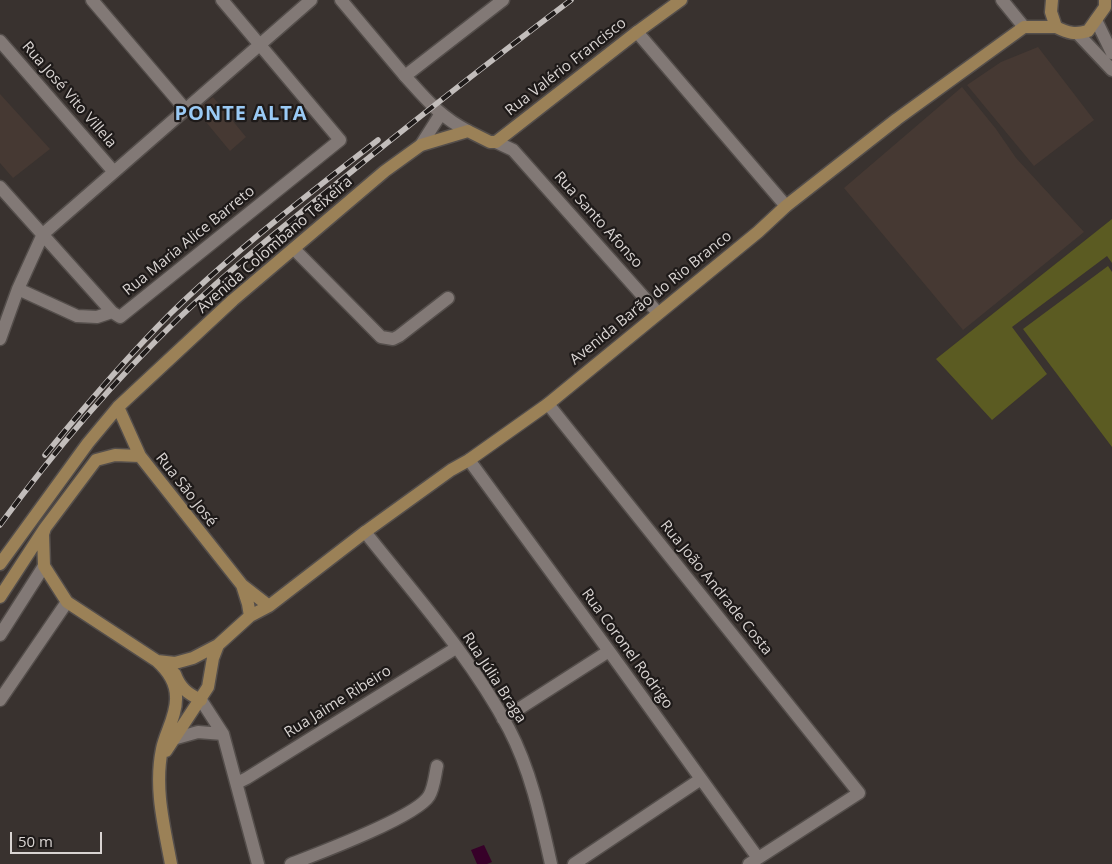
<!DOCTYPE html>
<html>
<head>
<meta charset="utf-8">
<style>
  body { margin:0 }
  #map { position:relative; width:1112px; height:864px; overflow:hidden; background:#39322f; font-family:"Open Sans",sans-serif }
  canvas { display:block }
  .scale { position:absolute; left:10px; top:832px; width:92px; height:22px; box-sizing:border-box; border:2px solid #d9d4d2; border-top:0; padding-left:6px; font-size:15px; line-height:18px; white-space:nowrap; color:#d9d4d2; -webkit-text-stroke:4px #1e1a19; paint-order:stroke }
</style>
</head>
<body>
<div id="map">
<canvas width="1112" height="864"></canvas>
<div class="scale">50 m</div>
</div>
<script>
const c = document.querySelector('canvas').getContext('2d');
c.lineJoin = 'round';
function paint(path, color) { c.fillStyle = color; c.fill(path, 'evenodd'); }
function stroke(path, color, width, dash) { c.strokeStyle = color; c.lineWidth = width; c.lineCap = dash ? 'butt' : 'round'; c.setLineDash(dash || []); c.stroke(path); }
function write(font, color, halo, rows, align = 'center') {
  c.font = font + ' "Open Sans",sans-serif'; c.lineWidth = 4.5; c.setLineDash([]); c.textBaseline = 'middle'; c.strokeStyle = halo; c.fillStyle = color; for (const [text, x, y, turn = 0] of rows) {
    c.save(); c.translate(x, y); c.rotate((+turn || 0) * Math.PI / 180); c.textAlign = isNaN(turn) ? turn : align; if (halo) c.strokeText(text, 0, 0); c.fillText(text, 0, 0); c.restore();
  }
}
paint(new Path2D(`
  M1038 47 1094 120 1034 166 967 85 1001 62Z
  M962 87 996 129 1016 158 1084 232 963 330 844 188Z
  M0 94 50 149 13 178 0 163Z
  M213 97 246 137 230 151 196 110Z`), '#463933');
paint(new Path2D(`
  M1112 219V263L1107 256 1012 327 1047 374 992 420 936 359Z
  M1108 266 1112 272V447L1023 329Z`), '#5b5b22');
paint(new Path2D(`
  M484 845 492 862 487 864H477L471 850Z`), '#370129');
const minor = new Path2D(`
  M92 0 185 109
  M341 0 405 76
  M1002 0 1024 27
  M637 32 786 206
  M0 41 114 172
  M0 187 112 312
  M295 250 381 337 393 339 399 336 448 298
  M18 289 77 316 97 317 112 312 120 317 340 140 222 0
  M0 339 18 289 43 234 311 0
  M548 404 859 793 749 864
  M469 460 609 651 758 858
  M365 532C415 595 471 657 509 729 531 771 541 819 551 864
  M0 635 44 566
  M0 700 67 602
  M201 700 223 734 258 864
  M503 719 609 651
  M173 739 198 732 223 734
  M237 783 247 778 456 648
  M291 864C317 854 416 817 429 796 434 788 435 775 437 766
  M574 864 701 779`);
const tertiary = new Path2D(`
  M1096 20 1112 53
  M1078 34 1112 70
  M468 131C440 117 425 98 405 76L503 0
  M496 142 513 150 658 313
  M421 145 440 115`);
const secondary = new Path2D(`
  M1052 0 1051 12 1056 27C1068 33 1075 35 1088 31L1105 7V0
  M118 407 140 456 242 585 269 606
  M45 528 43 534 44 566 67 602 157 661 175 663 193 658 218 645 250 616 269 606 365 532 451 470 469 460 548 404 758 232 786 206 897 119 1024 27H1056
  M0 564 88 443 118 407 233 300 385 171 421 145 468 131 490 142H496L637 32 681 0
  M242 585 248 604 250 616
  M0 597 45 528 96 460 115 455 140 456
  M157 661C167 670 176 683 176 697 177 715 165 733 162 749 154 788 164 826 171 864
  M175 674C180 688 188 694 201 700
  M166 751 208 687 213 658 218 645`);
stroke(minor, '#544e4b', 15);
stroke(tertiary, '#544e4b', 15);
stroke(secondary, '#544e4b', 15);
stroke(minor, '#827976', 12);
stroke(tertiary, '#827976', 12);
stroke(secondary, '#9b8157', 12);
const rail = new Path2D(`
  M45 455C85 406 126 358 171 313 236 250 307 195 378 140
  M0 525C54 451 114 381 179 318 230 269 285 225 340 181 416 119 493 59 571 0`);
stroke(rail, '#c2bdbb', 5.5);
stroke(rail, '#1e1a19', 4, [11]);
write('15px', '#d9d4d2', '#1e1a19', [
  ["Rua Valério Francisco",566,67,-38],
  ["Rua José Vito Villela",69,95,49],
  ["Rua Santo Afonso",598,220,48],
  ["Rua Maria Alice Barreto",189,241,-39],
  ["Avenida Colombano Teixeira",275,245,-41],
  ["Avenida Barão do Rio Branco",651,298,-39],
  ["Rua São José",186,490,52],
  ["Rua João Andrade Costa",716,588,51],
  ["Rua Coronel Rodrigo",627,649,54],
  ["Rua Júlia Braga",494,678,57],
  ["Rua Jaime Ribeiro",338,702,-32]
]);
c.letterSpacing = '1px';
write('bold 20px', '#9acaf5', '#1e1a19', [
  ["PONTE ALTA",241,114]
]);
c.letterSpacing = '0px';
</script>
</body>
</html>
